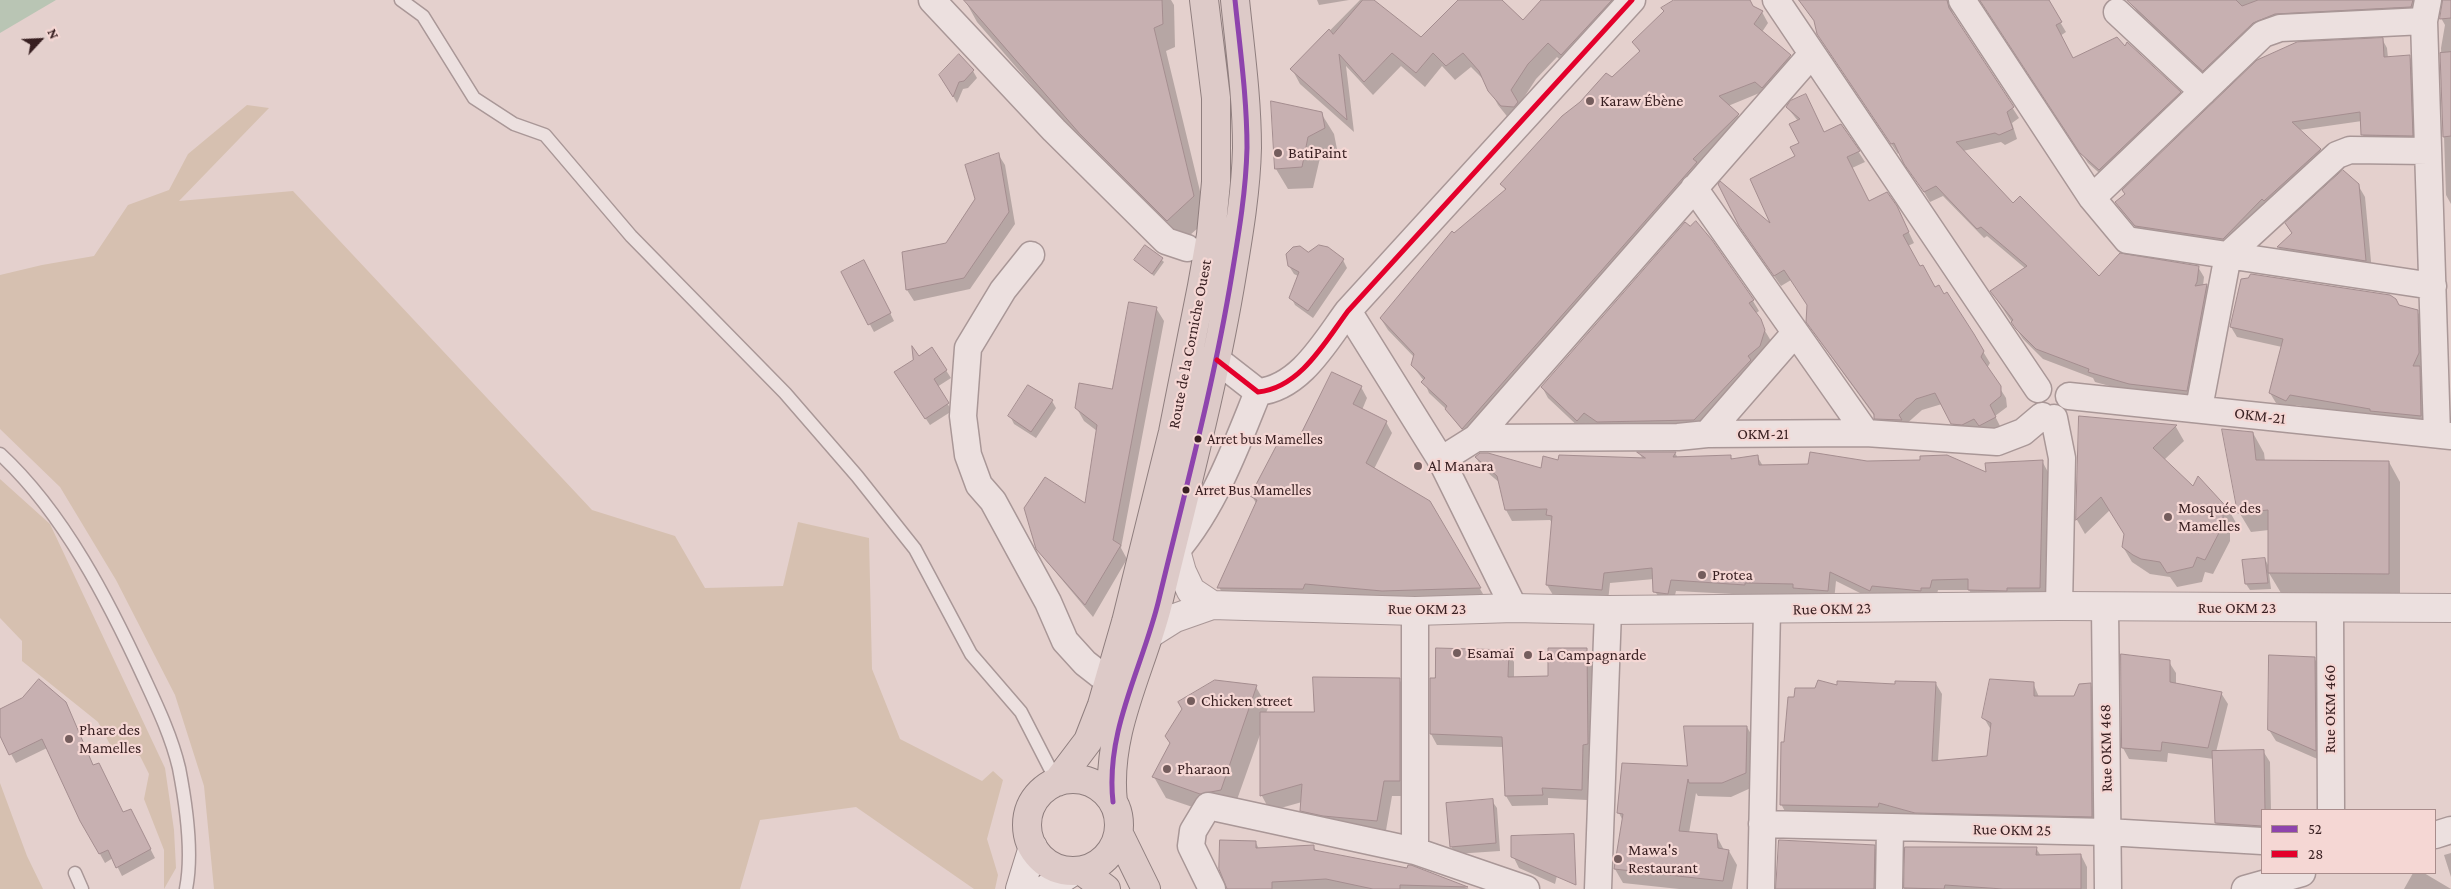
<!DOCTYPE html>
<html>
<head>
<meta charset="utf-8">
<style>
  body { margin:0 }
  #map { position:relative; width:2451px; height:889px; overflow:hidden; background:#e4d0cd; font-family:"Crimson Pro",serif }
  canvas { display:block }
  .legend { position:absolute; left:2261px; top:809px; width:175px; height:65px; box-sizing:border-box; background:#f5d7d4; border:1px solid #a98d8c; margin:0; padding:6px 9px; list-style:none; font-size:15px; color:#381f21 }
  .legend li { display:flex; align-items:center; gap:10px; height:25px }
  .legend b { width:25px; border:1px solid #a98d8c }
  .north { position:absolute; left:15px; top:15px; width:50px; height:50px; -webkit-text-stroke:4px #f5d7d4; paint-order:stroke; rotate:65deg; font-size:14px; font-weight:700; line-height:20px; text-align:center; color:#381f21 }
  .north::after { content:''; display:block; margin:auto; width:18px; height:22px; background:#381f21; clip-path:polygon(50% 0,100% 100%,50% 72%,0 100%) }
</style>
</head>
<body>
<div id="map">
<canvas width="2451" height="889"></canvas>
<ul class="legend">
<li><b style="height:6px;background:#8e44ad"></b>52</li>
<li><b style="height:6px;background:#e4002b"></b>28</li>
</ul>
<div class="north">N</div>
</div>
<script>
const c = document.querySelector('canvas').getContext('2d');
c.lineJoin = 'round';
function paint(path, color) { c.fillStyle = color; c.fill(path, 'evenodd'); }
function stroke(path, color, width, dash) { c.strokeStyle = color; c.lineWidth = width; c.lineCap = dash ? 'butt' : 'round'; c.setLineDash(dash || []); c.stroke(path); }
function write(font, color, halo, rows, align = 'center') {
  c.font = font + ' "Crimson Pro",serif'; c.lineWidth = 4.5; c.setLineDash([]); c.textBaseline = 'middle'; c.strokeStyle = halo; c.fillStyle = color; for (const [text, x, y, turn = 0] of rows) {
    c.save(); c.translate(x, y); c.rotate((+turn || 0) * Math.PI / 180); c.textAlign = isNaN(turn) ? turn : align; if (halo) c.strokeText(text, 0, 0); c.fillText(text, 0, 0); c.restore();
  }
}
paint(new Path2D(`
  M247 105 269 108 179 201 293 191 592 510 675 536 705 588 783 586 798 522 869 538 872 669 900 739 982 781 993 771 1003 780 987 839 998 875 995 889H974L856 807 760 820 740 889H214L204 786 175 695 116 580 60 487 0 429V275L42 265 94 256 128 205 169 190 188 154Z
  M0 479 50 524 165 768 174 830 176 868 164 889V850L144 799 149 774 140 756 113 750 98 722 22 661V641L0 618Z
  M0 783 27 856 43 889H0Z`), '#d6c0b0');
paint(new Path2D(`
  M0 0H56L0 33Z`), '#b9c5b4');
paint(new Path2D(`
  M965 0H1171L1174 5 1175 47 1166 51 1207 220 1181 243 1095 158 977 22Z
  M1317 0H1349L1319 5Z
  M1360 0H1372L1421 38 1460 0H1500L1523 22 1543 0H1636L1570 69 1557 57 1536 79 1519 105 1526 117 1510 120 1498 105 1486 82 1471 67 1455 80 1442 66 1425 87 1401 66 1373 95 1346 66 1354 132 1300 84 1292 69Z
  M1676 0H1749L1753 8 1762 12 1768 23 1762 32 1790 56 1797 67 1762 92 1728 106 1738 115 1745 126 1469 439 1446 409 1429 393 1424 381 1412 365 1414 357 1388 330 1381 319 1454 234 1506 191 1502 184 1640 53 1634 42Z
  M1799 0H1957L1952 11 1954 17 2019 118 2012 123 2017 139 2005 145 2001 142 1963 151 2013 205 2099 278 2198 267 2204 277 2203 286 2207 285 2212 295 2192 400 2135 393 2095 382 2093 378 2043 359 2023 339 1991 291 2026 269 1987 236 1984 238 1943 196 1930 202 1900 152 1898 154 1824 44 1816 24Z
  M1980 0H2047L2066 32 2060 36 2073 59 2180 93 2186 103 2106 179 2088 163Z
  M2139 0H2422L2417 16 2285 22 2209 80 2138 14 2133 4Z
  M2443 0H2451V204L2446 195 2441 48 2445 25 2441 18Z
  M2382 39 2387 48 2388 58 2409 56 2414 64 2417 144 2367 143 2363 135 2362 121 2299 130 2320 150 2325 158 2228 247 2141 234 2121 210 2116 202Z
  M973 71 977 78 968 88 963 89 957 103 941 75Z
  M1787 107 1825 134 1858 151 1865 162 1852 168 1869 202 1902 218 1914 243 1908 246 1920 268 1973 335 1990 363 1987 368 2006 398 2007 407 1995 416 2001 428 1958 434 1942 404 1922 410 1904 426 1882 429 1875 417 1814 333 1809 306 1791 280 1781 286 1747 237 1774 227 1800 144 1798 121Z
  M1321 113 1334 134 1337 149 1320 158 1313 188 1288 189 1276 169Z
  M998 154 1005 165 1015 224 970 289 914 301 907 290 947 244 976 199Z
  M2358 185 2365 197 2372 272 2285 259 2279 248 2292 234 2286 224Z
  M1711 241 1753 301 1759 311 1755 314 1771 341 1700 431 1604 433 1591 423 1583 431 1548 398 1542 387Z
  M1146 246 1164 262 1154 276 1135 260Z
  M1308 253 1343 260 1347 268 1313 318 1295 305 1291 297 1298 276 1294 274 1289 266Z
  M868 269 894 321 874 332 842 272Z
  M1156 308 1164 321 1121 548 1127 559 1093 617 1043 557 1035 543 1086 506 1097 431 1084 421 1076 407 1113 391Z
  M2417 311 2423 321 2425 364 2421 371 2425 378 2427 426 2296 405 2292 410 2276 403 2270 393 2282 347 2237 337 2231 327Z
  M932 349 951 378 937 387 952 411 930 425 900 380 918 358Z
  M1361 387 1367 398 1362 410 1386 422 1392 433 1374 469 1429 502 1486 599 1225 598 1219 587 1257 505 1252 496 1297 445Z
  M1052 401 1056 408 1036 438 1014 424 1010 416Z
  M2081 417 2176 427 2184 441 2164 460 2194 488 2198 478 2231 514 2239 528 2230 529V541L2213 574 2205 572 2202 582 2177 587 2170 577 2150 574 2132 562 2123 547 2125 534 2110 510 2085 534 2077 520Z
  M2253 433 2264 453 2265 461 2389 462 2400 482V594L2281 593 2269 573 2271 589 2250 590 2246 584 2265 559 2269 567V530L2251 532 2239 512Z
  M1639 453H1675L1678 458 1730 456 1733 460 1757 456 1763 466 1867 462 1987 474 2042 461 2048 472 2045 598 1976 601 1969 590H1938L1936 598 1876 601 1836 581 1834 601 1800 599 1797 594 1751 595 1676 591 1673 604 1661 602 1655 591 1654 579 1610 583 1608 601 1553 595 1547 585 1553 524 1550 520 1512 521 1506 510 1500 483 1482 468 1476 457 1542 470 1559 461 1643 459Z
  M1586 649 1592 659 1593 754 1589 756 1587 800 1548 798V805L1512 806 1506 796 1503 747 1437 745 1431 734V679L1508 651 1514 662V678H1550Z
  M2314 658 2321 669 2322 761 2276 741 2269 730Z
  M2169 662 2176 673V685L2221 693 2228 704 2216 752 2263 751 2270 762 2271 810H2262V837L2223 834 2216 823 2214 759 2168 753 2167 762 2129 759 2123 748Z
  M1399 679 1408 694V796H1392L1385 836 1310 826 1301 810 1302 802 1270 811 1262 796V729L1233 811 1213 814 1166 798 1154 777 1256 687 1268 708 1266 713 1315 714Z
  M2033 683 2039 697H2075L2090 684 2096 695 2097 827 1921 823 1884 813V818L1787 815 1781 804 1785 743 1838 687 1936 684 1942 694 1938 761 1988 757 1991 730 1984 718Z
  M0 711 70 713 94 767 124 814 135 819 155 858 122 876 113 858 105 863 81 820 47 748 16 763 0 734Z
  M1747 727 1755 741 1753 787 1731 797 1698 796 1696 793 1689 833 1716 835 1724 850 1729 851 1737 865 1732 889H1679L1623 883 1615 869 1623 821 1619 813Z
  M1492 801 1497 808 1500 851 1455 854 1451 846Z
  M1256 843 1259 849 1313 846 1317 852 1451 881 1469 889H1227Z
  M1564 847 1555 884 1519 868 1513 856Z
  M1874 847 1881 858 1880 889H1776Z
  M1906 848H2036L2041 856 2081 855 2087 867V889H1904Z
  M2451 853V877L2444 855Z
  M2413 873H2424L2451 889H2404Z`), '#0003');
const building = new Path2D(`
  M964 0H1162L1163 24 1154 28 1194 196 1167 221 1080 134Z
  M1363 0H1374L1421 37 1458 0H1502L1523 20 1541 0H1612L1561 55 1548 43 1528 64 1511 90 1518 102 1514 107 1501 106 1488 91 1479 71 1463 53 1446 66 1433 53 1416 73 1392 53 1364 82 1339 54 1347 120 1290 69 1329 29 1333 34Z
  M1674 0H1750L1753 6 1763 11 1754 24 1791 55 1762 88 1755 82 1719 96 1739 114 1693 159 1697 162 1462 429 1445 409 1447 406 1421 382 1425 378 1411 365 1414 354 1380 318 1452 231 1454 233 1506 189 1500 184 1562 116 1580 102 1606 73 1612 77 1640 51 1632 42 1664 11 1661 8Z
  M1799 0H1947L1949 8 2014 107 2007 112 2013 129 1999 135 1995 133 1956 142 2013 203 2020 196 2099 276 2120 253 2199 266 2197 282 2195 286 2207 284 2187 391 2129 384 2088 372 2089 369 2036 349 2016 329 2011 322 2013 320 1990 291 2027 266 1981 227 1977 229 1936 186 1924 192 1904 164 1894 143 1891 144 1817 34 1814 21Z
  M1980 0H2049L2062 22 2056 25 2073 58 2117 37 2125 46 2127 42 2181 92 2099 170 2080 153Z
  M2127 0H2236L2242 6 2258 0H2413L2411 7 2275 14 2253 23 2203 71Z
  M2443 0H2451V18L2440 19Z
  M2383 38 2384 57 2410 55 2413 136 2361 135 2360 112 2292 122 2321 149 2264 201 2262 199 2223 239 2135 226 2115 202 2125 194 2122 190 2257 60 2297 42Z
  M2451 52V136L2443 137 2440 53Z
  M959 54 974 70 964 81 959 82 953 97 939 75Z
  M1806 94 1824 132 1841 124 1860 151 1847 157 1869 201 1887 192 1897 206 1909 232 1903 235 1920 266 1923 265 1935 287 1939 285 1944 294 1947 292 1974 334 1984 351 1981 357 2001 386V396L1990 405 1996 417 1979 426 1974 419 1962 425 1951 424 1935 393 1916 399 1899 415 1902 420 1874 419V414L1806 322 1807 305 1784 270 1774 276 1739 226 1718 184 1720 181 1770 223 1750 179 1795 156 1790 147 1799 143 1789 124 1800 119 1786 107 1790 101Z
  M1271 101 1322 112 1325 128 1308 137 1302 167 1275 169Z
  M999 153 1009 212 964 278 906 290 902 252 946 243 975 199 965 165Z
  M2343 170 2359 184 2366 261 2277 247 2292 233 2285 223Z
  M1696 221 1712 240 1754 300 1749 303 1761 319 1765 330 1760 346 1748 356 1751 360 1694 420 1597 422 1584 413 1577 421 1541 387 1685 222 1690 226Z
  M1145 245 1163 258 1152 274 1134 260Z
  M1319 245 1328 247 1344 259 1308 311 1289 298 1299 272 1288 266 1286 254 1293 247 1300 246 1308 252Z
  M864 260 891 313 868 325 841 272Z
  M2251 274 2390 295 2396 299 2399 305 2418 310 2419 353 2413 366H2420L2421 416 2370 411V409L2290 395 2286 401 2269 393 2283 339 2230 327 2241 279 2248 278Z
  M1129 302 1157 307 1113 540 1121 545 1085 605 1036 549 1024 508 1045 477 1085 503 1097 425 1075 408 1079 383 1112 389Z
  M912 346 919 356 932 347 947 370 934 379 949 403 925 419 894 372 913 360Z
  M1332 372 1362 386 1353 404 1387 421 1366 463 1430 501 1481 588 1382 591 1305 584 1303 589 1217 588 1257 500 1250 496 1282 435 1296 443Z
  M1028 385 1053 400 1031 432 1008 416Z
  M2079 416 2177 425 2153 448 2193 486 2198 476 2232 513 2223 514V525L2205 560 2197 557 2193 567 2167 573 2160 562 2141 559 2133 555 2122 547 2124 534 2101 497 2076 520Z
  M2222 429 2253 432 2256 460 2389 461V574L2268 573V510L2238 513Z
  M1637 452H1676L1673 457 1731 455V459L1758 455 1759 465 1808 464 1810 452 1867 461 1920 460V456L1947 455 1986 472 1985 463 2043 460 2040 588H2007V591L1968 590V579L1932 580 1930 588H1921V591L1872 586 1870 591 1830 572 1828 591 1793 588V584L1745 583V585L1671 580 1668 594 1653 592 1652 568 1604 573 1602 590 1546 585 1552 516 1546 515 1547 509 1505 510 1497 476 1475 457 1480 453H1488L1541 468 1543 456 1558 460 1559 455 1645 458Z
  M2265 558 2268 583 2245 584 2242 560Z
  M1436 648 1509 650 1508 677 1548 676V648H1587L1588 744 1583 745 1582 790 1542 788 1543 795 1505 796 1502 737 1430 734V678H1435Z
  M2121 654 2170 660V682L2222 692 2208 748 2162 742 2161 751 2122 748Z
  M2269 655 2315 657 2316 751 2268 730Z
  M1313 677 1400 678V781H1384L1377 821 1323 816 1300 811 1302 784 1260 796V712H1314Z
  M39 679 66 702 93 765 99 763 123 812 131 809 151 849 116 868 108 850 99 854 80 821 42 739 9 755 0 736V709L22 698Z
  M1990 679 2034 682V696H2074L2079 684 2091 683 2092 817 1915 813 1879 803 1878 807 1780 805 1781 742H1784L1788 697H1794L1795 688H1815L1818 680 1837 685V681L1895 684V681L1936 682 1932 761 1987 756 1991 723 1982 718Z
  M1215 680 1257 685 1221 790 1200 794 1152 777 1170 743 1165 736 1182 709 1178 702Z
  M1684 726H1747L1746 773 1722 783H1689L1688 779 1679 831 1717 834 1718 848 1729 850 1723 881 1614 869 1623 814 1617 813 1622 763 1687 766Z
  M2264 750 2265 810H2262V826L2215 823 2212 751Z
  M1493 799 1496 843 1450 847 1446 803Z
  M1574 834 1576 885 1511 857V836Z
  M1220 840 1256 841V848L1314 845V850L1407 868 1408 865H1411L1468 887 1400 885V889H1373L1326 879 1272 882V889H1227L1219 869Z
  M1779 840 1875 845 1874 889H1776Z
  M1905 847H2037L2036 855 2081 854V889H2003L1945 885 1944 889 1904 888Z`);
paint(building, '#c7b0b1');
stroke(building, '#a48d8f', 1);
const service = new Path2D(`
  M401 0 423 16 474 98 514 124 545 135 631 236 785 393 857 476 915 549 971 654 1021 712 1057 782
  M0 454C64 513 109 602 145 680 158 708 172 738 179 768 186 804 193 854 186 889
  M75 873 82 889`);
const minor = new Path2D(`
  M932 0 1054 130 1166 241 1187 248
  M1776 0 2038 389
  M1962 0 2092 198 2127 240 2433 286
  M2428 0 2424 21 2437 434
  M2117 12 2203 92
  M1694 188 1866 433
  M2092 198 2263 34 2280 28 2424 21
  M1031 255 1003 290 968 348 963 416 968 455 979 485 993 501 1048 602 1065 641 1085 663 1108 681
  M1348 311 1441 460 1514 608
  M1217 360 1258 392C1300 388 1325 342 1348 311L1632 0
  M2069 396 2451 436
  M2199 408 2228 255 2337 155 2350 150 2428 151
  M2054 418 2062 458 2059 606
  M1707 434 1795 333
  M1476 438 1678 437 1707 434 1866 433 1997 442 2023 432 2042 416
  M1441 460 1476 438 1812 54
  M1168 560C1212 513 1234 451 1258 392
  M2105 607 2108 889
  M2330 608 2331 810
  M1415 611V851
  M1762 824 2107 832 2262 841
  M2435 835 2451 830
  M1212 889 1191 846 1193 831 1208 806 1415 851 1526 889
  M1598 889 1608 610
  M1761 889 1767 610
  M1889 889 1890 827
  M2245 889 2302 873`);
const tertiary = new Path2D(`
  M1173 540 1182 572 1191 591 1212 605
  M1148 635 1175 618 1212 605 1415 611 1514 608 1608 610 2059 606 2451 608`);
const secondary = new Path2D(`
  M1020 889 1033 847
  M1046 889 1072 872`);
const trunk = new Path2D(`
  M1027 825a46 46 0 1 1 92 0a46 46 0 1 1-92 0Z
  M1057 782 1088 741 1102 705 1126 622 1173 432 1202 286 1211 235 1216 182V98L1204 0
  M1113 802C1105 730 1143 667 1159 599 1185 491 1214 384 1232 274 1239 232 1246 190 1247 148 1247 98 1240 49 1235 0
  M1119 834 1146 889
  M1082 871 1106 889`);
stroke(service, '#a99797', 15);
stroke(minor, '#a99797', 29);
stroke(tertiary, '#a99797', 30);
stroke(secondary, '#998787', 30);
stroke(trunk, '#8f7e7e', 30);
stroke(service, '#ece0df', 12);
stroke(minor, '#ece0df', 26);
stroke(tertiary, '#ece0df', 28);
stroke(secondary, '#ece0df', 28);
stroke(trunk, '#ddcac8', 28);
stroke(new Path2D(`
  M1113 802C1105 730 1143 667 1159 599 1185 491 1214 384 1232 274 1239 232 1246 190 1247 148 1247 98 1240 49 1235 0`), '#8e44ad', 5);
stroke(new Path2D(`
  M1217 360 1258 392C1300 388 1325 342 1348 311L1632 0`), '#e4002b', 5);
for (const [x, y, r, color] of [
  [1590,101,5,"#745d5d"],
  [1278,153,5,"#745d5d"],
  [1198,439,4.5,"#381f21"],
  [1418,466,5,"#745d5d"],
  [1186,490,4.5,"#381f21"],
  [2168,517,5,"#745d5d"],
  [1702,575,5,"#745d5d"],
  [1457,653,5,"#745d5d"],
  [1528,655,5,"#745d5d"],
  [1191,701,5,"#745d5d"],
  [69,739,5,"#745d5d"],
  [1167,769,5,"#745d5d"],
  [1618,859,5,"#745d5d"]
]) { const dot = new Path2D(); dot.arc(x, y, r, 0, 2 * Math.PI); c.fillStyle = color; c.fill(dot); stroke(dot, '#f5d7d4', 2); }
write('15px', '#381f21', '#f5d7d4', [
  ["Arret bus Mamelles",1207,439],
  ["Arret Bus Mamelles",1195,490]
], 'left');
write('16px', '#381f21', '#f5d7d4', [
  ["Karaw Ébène",1600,101],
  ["BatiPaint",1288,153],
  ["Al Manara",1428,466],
  ["Mosquée des",2178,508],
  ["Mamelles",2178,526],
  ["Protea",1712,575],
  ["Esamaï",1467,653],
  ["La Campagnarde",1538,655],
  ["Chicken street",1201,701],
  ["Phare des",79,730],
  ["Mamelles",79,748],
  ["Pharaon",1177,769],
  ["Mawa's",1628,850],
  ["Restaurant",1628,868]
], 'left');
write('16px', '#381f21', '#f5d7d4', [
  ["Route de la Corniche Ouest",1190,344,-79],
  ["OKM-21",2260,416,7],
  ["OKM-21",1763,434],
  ["Rue OKM 23",2237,608],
  ["Rue OKM 23",1427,609],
  ["Rue OKM 23",1832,609,-1],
  ["Rue OKM 460",2330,709,-90],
  ["Rue OKM 468",2106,748,-91],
  ["Rue OKM 25",2012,830,1]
]);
</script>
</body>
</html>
